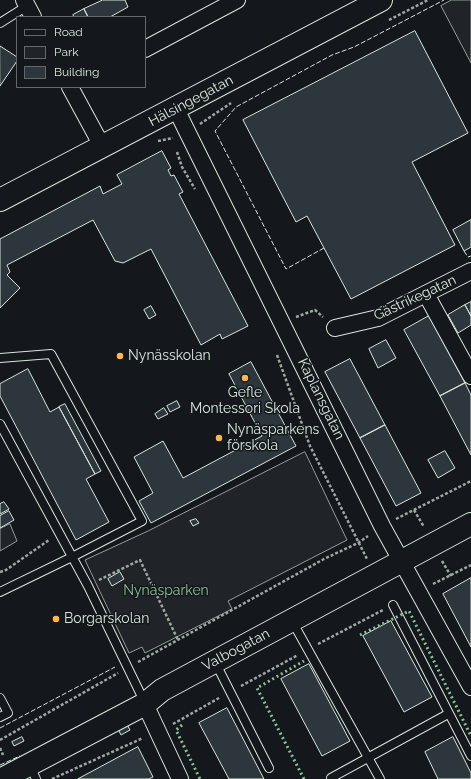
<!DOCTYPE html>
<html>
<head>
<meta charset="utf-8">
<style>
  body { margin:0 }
  #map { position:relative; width:471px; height:779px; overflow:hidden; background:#14181c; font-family:Raleway,sans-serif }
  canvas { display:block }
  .legend { position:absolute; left:16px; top:16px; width:130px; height:72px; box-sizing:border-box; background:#14181c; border:1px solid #626a69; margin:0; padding:5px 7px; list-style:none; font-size:12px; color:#d8e6dc }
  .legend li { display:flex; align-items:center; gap:8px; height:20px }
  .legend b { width:20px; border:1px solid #626a69 }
</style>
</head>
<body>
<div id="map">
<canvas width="471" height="779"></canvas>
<ul class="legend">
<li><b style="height:5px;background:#14181c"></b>Road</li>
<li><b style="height:11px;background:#202428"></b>Park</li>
<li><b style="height:11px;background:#2c363c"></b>Building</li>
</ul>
</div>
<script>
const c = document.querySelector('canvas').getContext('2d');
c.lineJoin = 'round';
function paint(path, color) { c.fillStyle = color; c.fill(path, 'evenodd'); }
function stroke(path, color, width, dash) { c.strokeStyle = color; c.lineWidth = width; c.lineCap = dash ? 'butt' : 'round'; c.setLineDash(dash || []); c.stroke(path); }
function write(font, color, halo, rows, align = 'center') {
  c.font = font + ' Raleway,sans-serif'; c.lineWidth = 3; c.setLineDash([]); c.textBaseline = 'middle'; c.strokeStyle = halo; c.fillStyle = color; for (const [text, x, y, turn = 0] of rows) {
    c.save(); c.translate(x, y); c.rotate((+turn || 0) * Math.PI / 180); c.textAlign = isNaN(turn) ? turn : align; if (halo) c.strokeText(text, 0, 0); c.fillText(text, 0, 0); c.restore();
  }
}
const green = new Path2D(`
  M452 0H471V63L441 6Z
  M305 452 347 540 228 601 232 609 145 653 142 647 129 653 85 560 148 531Z
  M10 524 17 541 0 551V529Z`);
paint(green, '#202428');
stroke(green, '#939e99', 1);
const building = new Path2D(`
  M103 0H125L128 7 110 17H88L84 9Z
  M84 9 88 17H74L73 15Z
  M415 31 468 133 412 162 455 245 351 299 307 216 296 222 243 120Z
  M0 46 17 57V61L0 86Z
  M162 151 171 168 168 170 171 176 174 175 183 192 179 194 248 326 222 339 220 334 201 345 151 249 123 263 115 261 93 220 7 265 10 272 7 275 20 288 0 308V239L100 186 103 194 122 184 117 175Z
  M471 220V247L464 251 453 230Z
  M471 302V316L465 305Z
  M465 305 471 316V325L458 333 448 315Z
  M151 306 156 315 149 319 144 310Z
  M429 316 465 383 440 396 404 330Z
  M386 340 396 358 378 368 369 349Z
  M350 359 385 425 360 438 325 372Z
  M251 362 296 446 151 523 139 501 153 493 134 457 163 441 183 478 262 436 229 374Z
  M28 369 50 412 59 407 95 474 86 479 109 522 76 540 0 396V384Z
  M465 383 471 395V455L440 396Z
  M177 401 180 407 170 412 167 406Z
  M65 404 101 471 95 474 59 407Z
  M164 408 168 414 158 419 155 414Z
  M385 425 421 493 396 506 360 438Z
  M445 451 455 468 438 478 428 460Z
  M4 502 9 509 0 514V504Z
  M9 511 14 520 0 528V516Z
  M196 519 199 523 193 526 190 521Z
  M120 572 124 579 112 586 108 579Z
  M471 578V647L443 594Z
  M391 621 432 697 404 712 363 636Z
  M309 664 350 741 322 756 281 679Z
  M227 708 264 779H229L199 723Z
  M128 726 130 730 121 735 119 731Z
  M22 737 24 741 14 746 12 742Z
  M453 737 471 773V779H438L425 752Z
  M138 747 153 777 149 779H78Z`);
paint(building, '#2c363c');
stroke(building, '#d8e6dc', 1);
const lane = new Path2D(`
  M0 23 27 6
  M0 358 51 354 142 521 72 557 0 592
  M0 424 88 586 145 703
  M393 605 471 756
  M292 621 380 779
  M215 662 269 768
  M0 698 8 713 0 717
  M30 766 36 779
  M331 778 448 714`);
const street = new Path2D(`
  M24 0 33 17
  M145 49 237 0
  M70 87 102 146
  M176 109 382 526 471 687
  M426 294 471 376
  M335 328 378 318 471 271
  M145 704 180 779`);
const secondary = new Path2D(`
  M0 200 381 0
  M2 779 145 704 162 690 471 524`);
stroke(lane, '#d8e6dc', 10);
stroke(street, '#d8e6dc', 18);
stroke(secondary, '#d8e6dc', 24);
stroke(new Path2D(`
  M389 20 428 0
  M200 124 231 103
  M158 141 173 138
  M177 152 182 167 195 189
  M296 317 315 310 323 317
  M277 355 310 446 367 559
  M414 510 424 527
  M396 519 471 481
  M442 561 451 576
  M0 572 6 570 49 540
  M99 580 140 560 178 640
  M433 584 471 565
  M318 644 383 610
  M138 662 324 559 358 543 368 536
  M241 686 298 655
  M173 724 219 698
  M0 740 118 673
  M0 748 3 755
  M52 779 143 738`), '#9da8a2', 2.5, [3, 2]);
stroke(lane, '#14181c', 8);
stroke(street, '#14181c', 16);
stroke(secondary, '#14181c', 22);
stroke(new Path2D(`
  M360 635 409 611 471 736
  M182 725 176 730 200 779
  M304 779 257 688 304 661`), '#8ac095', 3, [2, 3]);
stroke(new Path2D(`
  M324 248 286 269 215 131 236 107 332 55 354 47 444 0
  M464 251 468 257 471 256
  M0 728 115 667
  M0 765 20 756`), '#d8e6dc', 1, [5, 2]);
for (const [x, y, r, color] of [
  [120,356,4,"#ffb74d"],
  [245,378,4,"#ffb74d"],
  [219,438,4,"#ffb74d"],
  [56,619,4,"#ffb74d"]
]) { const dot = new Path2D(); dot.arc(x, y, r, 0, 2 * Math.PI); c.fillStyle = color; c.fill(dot); stroke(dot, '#14181c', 1.5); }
write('14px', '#d8e6dc', '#14181c', [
  ["Hälsingegatan",191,101,-28],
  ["Gästrikegatan",415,298,-25],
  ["Kaplansgatan",321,399,64],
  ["Valbogatan",236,650,-28]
]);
write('14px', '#d8e6dc', '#14181c', [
  ["Nynässkolan",128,356],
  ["Gefle",245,393,"center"],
  ["Montessori Skola",245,409,"center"],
  ["Nynäsparkens",227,430],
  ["förskola",227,446],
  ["Borgarskolan",64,619]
], 'left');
write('14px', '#8ac095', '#14181c', [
  ["Nynäsparken",166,591]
]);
</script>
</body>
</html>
